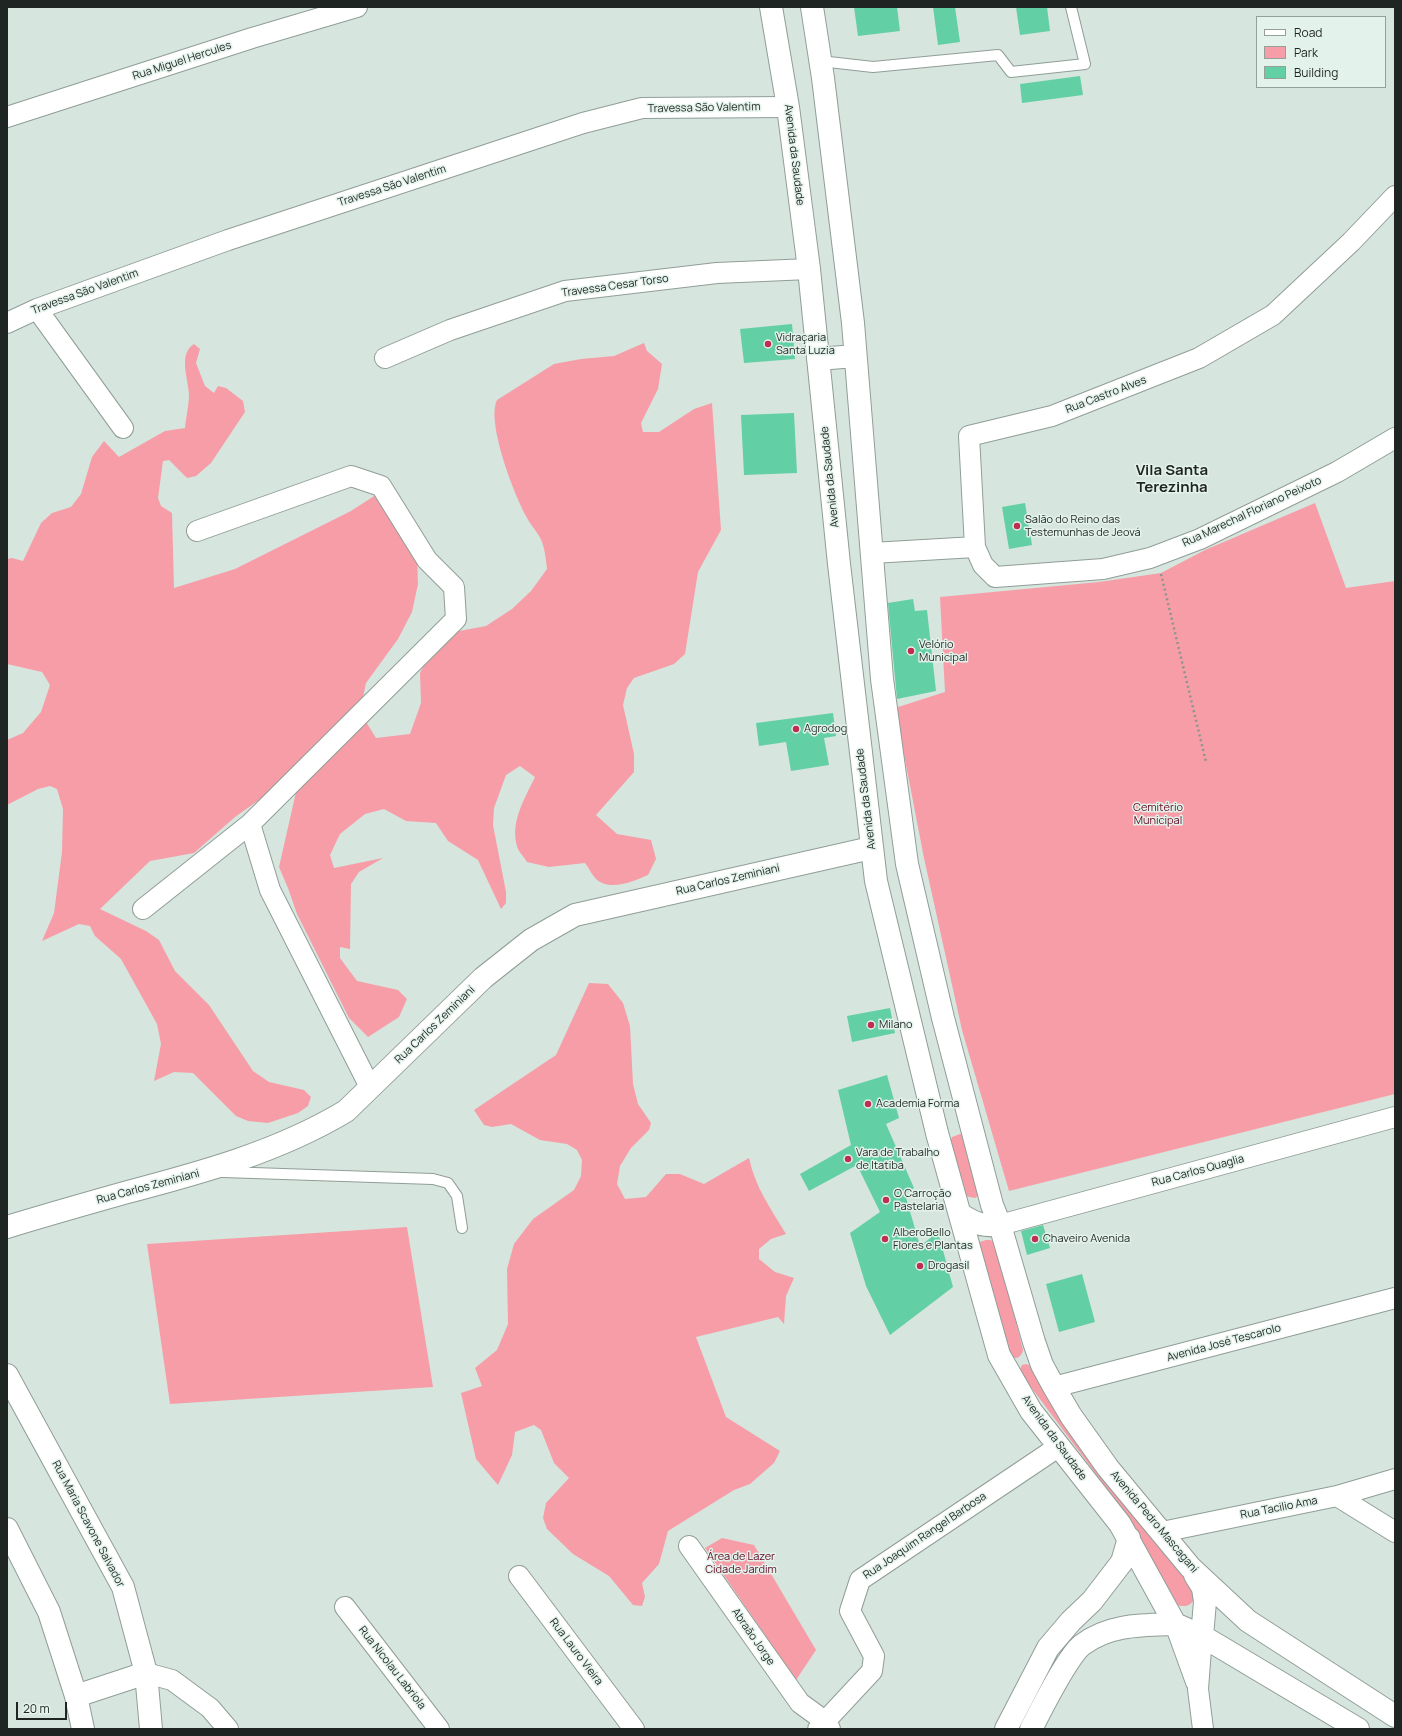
<!DOCTYPE html>
<html>
<head>
<meta charset="utf-8">
<style>
  body { margin:0 }
  #map { position:relative; width:1402px; height:1736px; overflow:hidden; background:#d6e5de; font-family:Manrope,sans-serif }
  canvas { display:block }
  .frame { position:absolute; inset:0; border:8px solid #1f2522; pointer-events:none }
  .legend { position:absolute; left:1256px; top:16px; width:130px; height:72px; box-sizing:border-box; background:#e3f2eb; border:1px solid #95a09b; margin:0; padding:5px 7px; list-style:none; font-size:12px; color:#1f2522 }
  .legend li { display:flex; align-items:center; gap:8px; height:20px }
  .legend b { width:20px; border:1px solid #95a09b }
  .scale { position:absolute; left:16px; top:1702px; width:51px; height:18px; box-sizing:border-box; border:2px solid #1f2522; border-top:0; padding-left:5px; font-size:12px; line-height:14px; white-space:nowrap; color:#1f2522; -webkit-text-stroke:3px #e3f2eb; paint-order:stroke }
</style>
</head>
<body>
<div id="map">
<canvas width="1402" height="1736"></canvas>
<div class="frame"></div>
<ul class="legend">
<li><b style="height:5px;background:#fff"></b>Road</li>
<li><b style="height:11px;background:#f79da7"></b>Park</li>
<li><b style="height:11px;background:#63cfa5"></b>Building</li>
</ul>
<div class="scale">20 m</div>
</div>
<script>
const c = document.querySelector('canvas').getContext('2d');
c.lineJoin = 'round';
function paint(path, color) { c.fillStyle = color; c.fill(path, 'evenodd'); }
function stroke(path, color, width, dash) { c.strokeStyle = color; c.lineWidth = width; c.lineCap = dash ? 'butt' : 'round'; c.setLineDash(dash || []); c.stroke(path); }
function write(font, color, halo, rows, align = 'center') {
  c.font = font + ' Manrope,sans-serif'; c.lineWidth = 3; c.setLineDash([]); c.textBaseline = 'middle'; c.strokeStyle = halo; c.fillStyle = color; for (const [text, x, y, turn = 0] of rows) {
    c.save(); c.translate(x, y); c.rotate((+turn || 0) * Math.PI / 180); c.textAlign = isNaN(turn) ? turn : align; if (halo) c.strokeText(text, 0, 0); c.fillText(text, 0, 0); c.restore();
  }
}
paint(new Path2D(`
  M644 343 647 351 662 364 658 389 641 423 643 432H659L694 409 712 403 721 530 698 572 685 654 674 664 634 678 627 688 623 705 634 754V772L596 815 617 834 651 840 656 859 648 875C634 881 610 892 596 879 592 875 589 868 585 863L549 867 527 862C524 857 518 851 517 846 510 822 525 798 535 777L520 766 506 775 494 808 493 825 506 892V903L501 909 478 860 448 841 436 823 406 821 384 809 365 814 340 834 330 855 334 868 383 858 359 872 351 884 350 949 340 947V958L357 981 398 990 407 999 399 1017 368 1037 349 1018 297 914 288 888 279 867 299 779 287 780 235 817 194 853 150 861 100 909 146 931 159 940 175 971 209 1005 253 1071 269 1082 304 1090 311 1097 308 1106 298 1113 268 1123 248 1121 236 1116 193 1073 174 1072 154 1081 161 1044 157 1024 121 959 95 936 90 926 79 924 42 941 54 913 62 852 63 809 57 789 50 786 38 789 7 805V740L23 733 41 712 50 685 42 672 7 664V559L12 558 23 561 41 523 52 513 71 507 81 494 92 457 104 441 119 457 165 431 185 428C186 417 189 405 189 394 188 378 178 354 194 344L200 349 196 363 205 386 214 393 218 386 226 388 243 401 245 412 211 463 196 476 187 478 169 460 163 461 158 498 161 506 172 513 174 588 235 569 351 511 391 485 417 555 418 584 412 612 398 639 366 683 360 712 376 738 410 734 421 703 420 673 433 647 459 631 486 626 512 609 531 591 547 569C546 560 545 550 542 542 539 533 530 525 526 516 514 494 486 422 497 400L554 364 581 359 614 356Z
  M1315 503 1346 588 1395 581V1094L1009 1191 962 1030 924 858 895 708 945 692 940 597 1099 582 1161 573 1205 550Z
  M589 983 608 984 623 1003 630 1026 633 1084 638 1104 651 1123 649 1130 631 1148 620 1166 617 1184 625 1199 646 1197 666 1174H680L704 1184 749 1158C755 1187 771 1209 786 1234L771 1239 759 1249V1259L775 1272 794 1278 786 1296 784 1324 778 1317 696 1337 726 1417 780 1451 774 1463 750 1484 734 1490 668 1531 659 1564 642 1583 645 1597 642 1606 633 1605 609 1576 573 1554 547 1529 543 1518 546 1503 569 1478 554 1463 541 1430 534 1425 515 1432 512 1455 498 1485 476 1459 461 1393 482 1386 475 1368 497 1350 508 1324 507 1269 514 1244 533 1219 574 1190 581 1176 582 1160 577 1150 567 1144 540 1140 511 1124 492 1127 484 1125 474 1110 556 1055Z
  M960 1134 966 1136 979 1195 975 1198 964 1196 949 1144 952 1137Z
  M407 1227 433 1387 170 1404 147 1244Z
  M986 1240H991L997 1246 1023 1350C1022 1356 1017 1360 1011 1357L977 1247 980 1242Z
  M1026 1364 1029 1365 1059 1415 1191 1585 1195 1598C1190 1608 1183 1607 1174 1604L1131 1521 1019 1371 1022 1365Z
  M722 1538 754 1545 816 1650 796 1680 705 1548Z`), '#f79da7');
paint(new Path2D(`
  M854 7H897L900 31 858 36Z
  M933 7H955L960 42 938 45Z
  M1016 7H1047L1050 31 1020 35Z
  M1080 76 1083 95 1022 103 1020 84Z
  M792 324 795 359 744 363 740 329Z
  M794 413 797 473 744 475 741 415Z
  M1025 503 1032 545 1009 549 1002 507Z
  M913 599 915 611 927 610 936 691 897 699 888 603Z
  M833 713 836 736 824 738 829 765 791 771 786 742 759 746 756 723Z
  M890 1008 895 1033 852 1042 847 1016Z
  M887 1075 899 1118 886 1124 914 1188 905 1194 920 1246 938 1232 953 1287 890 1335 866 1286 850 1233 880 1212 857 1165 809 1191 800 1174 851 1145 838 1090Z
  M1043 1225 1050 1248 1027 1255 1021 1231Z
  M1082 1274 1095 1322 1059 1332 1046 1284Z`), '#63cfa5');
const lane = new Path2D(`
  M820 61 873 67 998 55 1011 72 1085 64 1071 7
  M223 1172 433 1179 448 1183 457 1196 462 1228`);
const street = new Path2D(`
  M7 117 252 38 357 7
  M1395 196 1351 242 1273 315 1199 358 1052 416 969 436 975 547 983 565 995 577 1103 569 1150 558 1200 539 1337 472 1395 438
  M37 309 123 428
  M7 323 37 309 228 240 583 123 642 108 788 107
  M385 358 450 330 565 291 717 273 809 269
  M872 553 975 547
  M250 824 270 890 370 1087
  M143 909 250 824 456 619 454 587 427 560 381 486 351 476 197 531
  M1000 1225 1395 1117
  M1054 1387 1395 1298
  M1337 1496 1395 1532
  M1162 1532 1337 1496 1395 1479
  M689 1546 800 1703 826 1722 830 1729
  M519 1576 634 1729
  M345 1607 439 1729
  M1175 1624 1196 1682
  M1202 1636 1198 1689 1203 1729
  M146 1673 172 1680 210 1708 228 1729
  M818 1729 872 1671 874 1656 850 1611 860 1580 1058 1447`);
const secondary = new Path2D(`
  M771 7 788 107 809 269 839 564 876 881 937 1133 999 1355 1031 1411 1120 1524 1175 1624 1202 1636 1358 1729
  M812 7 823 78 853 323 882 679 907 864 943 1018 992 1205 1000 1225 1034 1342 1042 1365 1054 1387 1071 1416 1108 1468 1190 1567 1248 1621 1395 1716
  M818 359 855 356
  M960 1214C975 1224 982 1226 1000 1225
  M7 1227C46 1215 85 1204 124 1193 200 1173 278 1152 346 1111L483 978 531 940 575 915 871 848
  M7 1375 123 1587 146 1673 151 1729
  M7 1529 49 1612 76 1696 83 1729
  M1195 1575 1203 1588 1205 1602 1202 1636
  M76 1696 146 1673
  M1006 1729 1048 1648 1071 1621 1092 1601 1122 1562 1129 1538
  M1031 1729C1041 1710 1067 1657 1082 1645 1109 1624 1143 1625 1175 1624`);
stroke(lane, '#909e97', 12);
stroke(street, '#909e97', 22);
stroke(secondary, '#909e97', 24);
stroke(new Path2D(`
  M1161 574 1206 762`), '#8a9590', 2.5, [2, 3]);
stroke(lane, '#fff', 10);
stroke(street, '#fff', 20);
stroke(secondary, '#fff', 22);
for (const [x, y, r, color] of [
  [768,344,4,"#bf2e50"],
  [1017,526,4,"#bf2e50"],
  [911,651,4,"#bf2e50"],
  [796,729,4,"#bf2e50"],
  [871,1025,4,"#bf2e50"],
  [868,1104,4,"#bf2e50"],
  [848,1159,4,"#bf2e50"],
  [886,1200,4,"#bf2e50"],
  [885,1239,4,"#bf2e50"],
  [1035,1239,4,"#bf2e50"],
  [920,1266,4,"#bf2e50"]
]) { const dot = new Path2D(); dot.arc(x, y, r, 0, 2 * Math.PI); c.fillStyle = color; c.fill(dot); stroke(dot, '#e3f2eb', 1.5); }
write('11px', '#1f2522', '#e3f2eb', [
  ["Rua Miguel Hercules",182,61,-18],
  ["Travessa São Valentim",704,108,-1],
  ["Avenida da Saudade",794,155,83],
  ["Travessa São Valentim",392,186,-18],
  ["Travessa Cesar Torso",615,286,-8],
  ["Travessa São Valentim",85,292,-20],
  ["Rua Castro Alves",1106,395,-21],
  ["Avenida da Saudade",830,477,-96],
  ["Rua Marechal Floriano Peixoto",1252,512,-25],
  ["Avenida da Saudade",866,799,-97],
  ["Rua Carlos Zeminiani",728,880,-13],
  ["Rua Carlos Zeminiani",435,1025,-44],
  ["Rua Carlos Quaglia",1198,1171,-15],
  ["Rua Carlos Zeminiani",148,1187,-15],
  ["Avenida José Tescarolo",1224,1343,-15],
  ["Avenida da Saudade",1054,1438,54],
  ["Rua Tacilio Ama",1279,1508,-11],
  ["Avenida Pedro Mascagani",1154,1522,50],
  ["Rua Maria Scavone Salvador",88,1524,62],
  ["Rua Joaquim Rangel Barbosa",925,1536,-34],
  ["Abraão Jorge",753,1637,55],
  ["Rua Lauro Vieira",576,1652,53],
  ["Rua Nicolau Labriola",392,1668,52]
]);
write('11px', '#1f2522', '#e3f2eb', [
  ["Vidraçaria",776,338],
  ["Santa Luzia",776,351],
  ["Salão do Reino das",1025,520],
  ["Testemunhas de Jeová",1025,533],
  ["Velório",919,645],
  ["Municipal",919,658],
  ["Agrodog",804,729],
  ["Milano",879,1025],
  ["Academia Forma",876,1104],
  ["Vara de Trabalho",856,1153],
  ["de Itatiba",856,1166],
  ["O Carroção",894,1194],
  ["Pastelaria",894,1207],
  ["AlberoBello",893,1233],
  ["Flores e Plantas",893,1246],
  ["Chaveiro Avenida",1043,1239],
  ["Drogasil",928,1266]
], 'left');
write('11px', '#620a23', '#e3f2eb', [
  ["Cemitério",1158,808],
  ["Municipal",1158,821],
  ["Área de Lazer",741,1557],
  ["Cidade Jardim",741,1570]
]);
write('bold 15px', '#1f2522', '#e3f2eb', [
  ["Vila Santa",1172,471],
  ["Terezinha",1172,488]
]);
</script>
</body>
</html>
